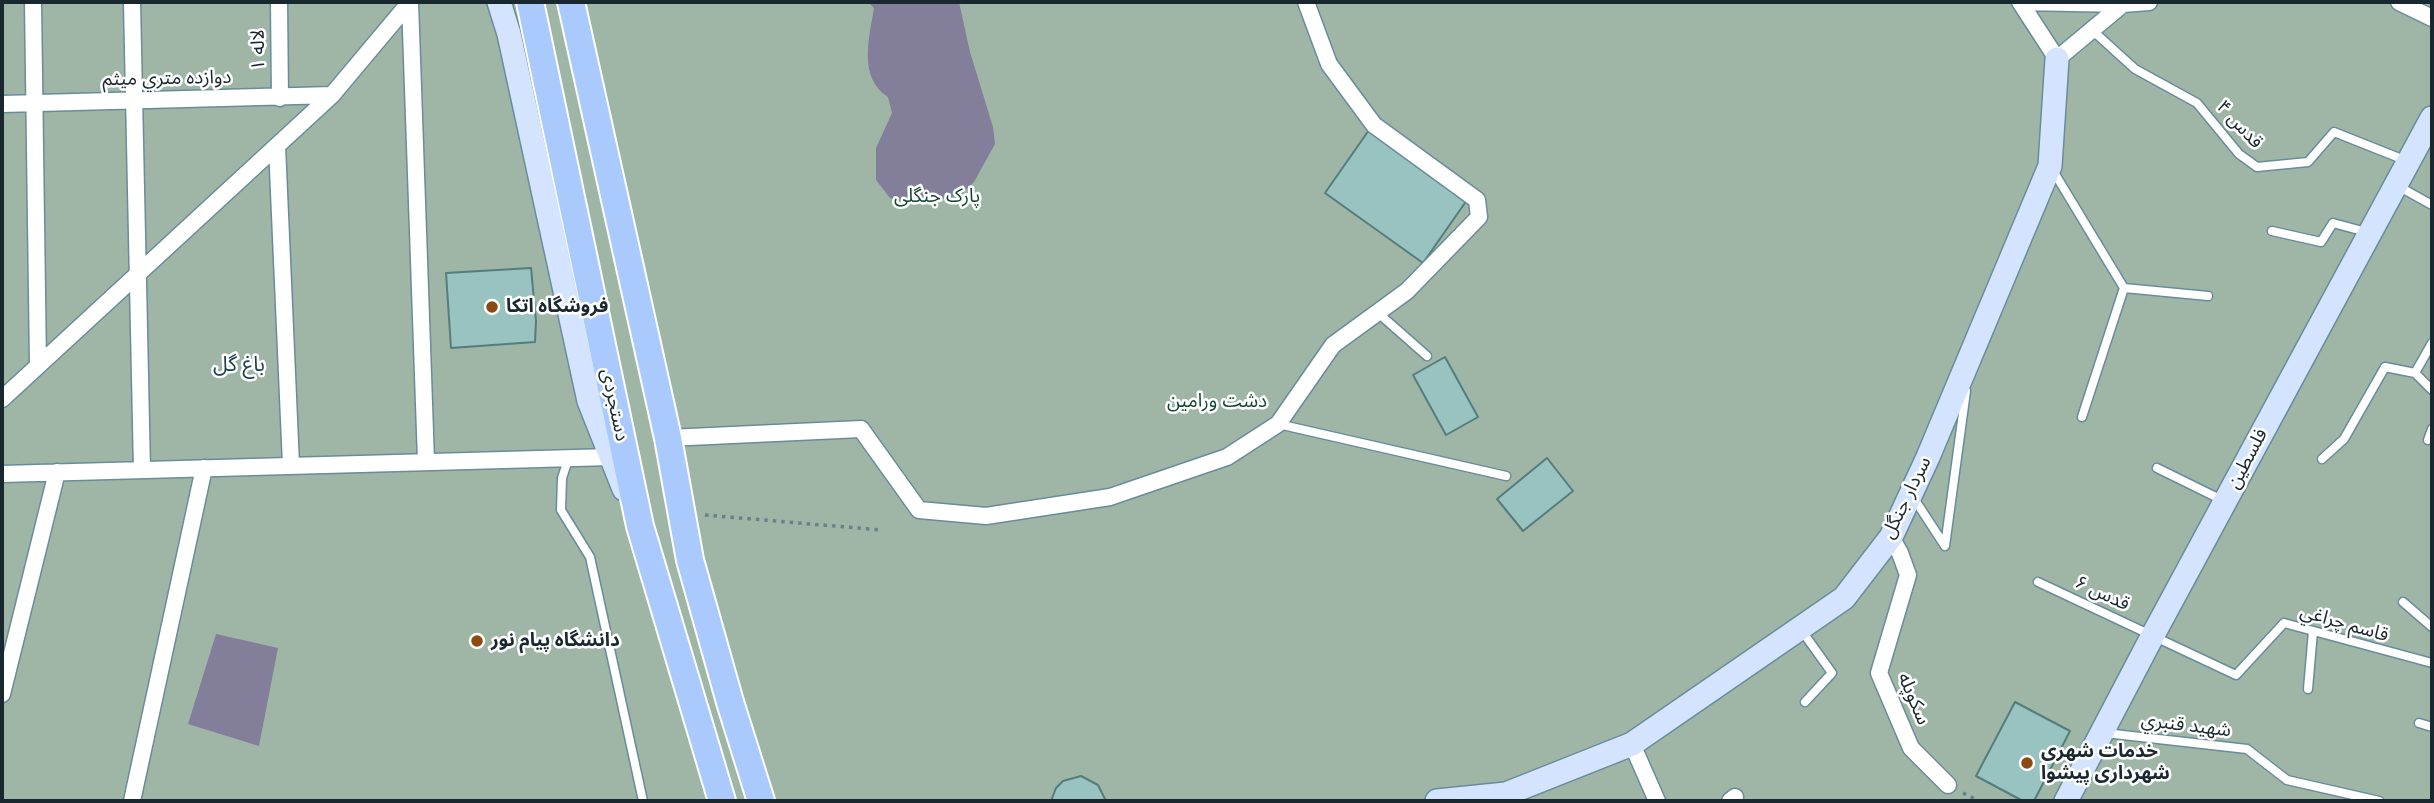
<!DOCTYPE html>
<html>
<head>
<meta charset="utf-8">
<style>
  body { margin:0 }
  #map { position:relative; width:2434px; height:803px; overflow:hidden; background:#c1e7f7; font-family:"DM Sans",sans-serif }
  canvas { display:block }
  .frame { position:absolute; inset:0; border:4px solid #19282e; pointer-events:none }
</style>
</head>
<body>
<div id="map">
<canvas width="2434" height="803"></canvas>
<div class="frame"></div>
</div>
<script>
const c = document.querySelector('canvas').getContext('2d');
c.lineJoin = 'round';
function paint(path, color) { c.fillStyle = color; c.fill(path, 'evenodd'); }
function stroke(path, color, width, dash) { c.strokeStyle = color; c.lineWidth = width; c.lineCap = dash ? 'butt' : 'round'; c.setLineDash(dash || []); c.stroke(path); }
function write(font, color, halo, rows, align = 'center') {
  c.font = font + ' "DM Sans","Noto Sans Arabic",sans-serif'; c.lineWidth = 5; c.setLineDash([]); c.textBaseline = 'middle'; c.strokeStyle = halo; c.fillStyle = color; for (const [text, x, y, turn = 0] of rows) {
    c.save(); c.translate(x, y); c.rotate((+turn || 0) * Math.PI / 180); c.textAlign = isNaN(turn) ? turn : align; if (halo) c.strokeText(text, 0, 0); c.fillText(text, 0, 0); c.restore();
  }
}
paint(new Path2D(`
  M2 2H2432V801H2Z`), '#9fb6a7');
paint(new Path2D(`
  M868 2H959L970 52 993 127 995 144 974 182 963 193 949 198 906 203 890 198 876 180V148L892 113 888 97C858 78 869 38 874 8Z
  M216 634 278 648 259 746 188 724Z`), '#837e99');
const building = new Path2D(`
  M1369 130 1467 200 1423 263 1325 193Z
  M531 268 536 321 535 342 451 348 446 273Z
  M1445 357 1478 417 1446 435 1413 375Z
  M1547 458 1573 491 1523 531 1497 499Z
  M2015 702 2070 731 2034 801H2023L1976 776Z
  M1081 776 1098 785 1106 801H1051L1056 788 1063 781Z`);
paint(building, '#98c3c0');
stroke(building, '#547d7b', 2);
const lane = new Path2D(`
  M2092 30 2135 69 2197 103 2239 154 2257 167 2308 162 2334 132 2407 161
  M2052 169 2124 288 2082 417
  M2398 186 2432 205
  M2272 231 2321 242 2333 223 2366 232
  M2124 288 2208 296
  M1377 312 1427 356
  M2415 373 2432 390
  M1278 424 1506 476
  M2428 440 2432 429
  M569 457 562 478 561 510 590 557 643 801
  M2322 459 2344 439 2385 367 2415 373 2432 343
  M2157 468 2222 500
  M1913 497 1945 546 1966 391
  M2038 582 2236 675 2284 623 2432 663
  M2403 602 2432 627
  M1802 631 1832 673 1805 702
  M2308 689 2313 631
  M2419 723 2432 727
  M2105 733 2247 749 2287 780 2379 801`);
const street = new Path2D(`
  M33 2 38 366
  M132 2 142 470
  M279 2 280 98
  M410 2 426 461
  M2020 2 2057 59 2123 4 2149 2
  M2021 2 2123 4
  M2399 2 2432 18
  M2 104 332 95
  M277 146 291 465
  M2 399 332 95 410 2
  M668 438 861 429 919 510 986 516 1110 497 1227 457 1278 424 1333 345 1407 291 1479 217 1477 200 1374 125 1329 64 1306 2
  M2 474 611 457
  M1891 537 1900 553 1908 575 1879 673 1911 748 1948 785
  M2 694 57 472
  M1632 744 1657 801
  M132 801 204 468
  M1730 801 1735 797`);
const secondary = new Path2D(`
  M499 2 509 34 589 401 624 489
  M1437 801 1506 794 1632 744 1844 598 1891 537 1928 457 2050 166 2057 59
  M2066 801 2153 635 2432 118`);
const primary = new Path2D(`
  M530 2 640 526 722 801
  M571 2 668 438 690 560 730 702 761 801`);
stroke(lane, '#698c9b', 11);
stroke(street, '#698c9b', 19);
stroke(secondary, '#698c9b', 26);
stroke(primary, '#fff', 30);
stroke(new Path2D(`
  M705 515 881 530
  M1963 793 1979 801`), '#68828d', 3.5, [3.5, 5]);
stroke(lane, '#fff', 8);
stroke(street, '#fff', 16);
stroke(secondary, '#d4e4fe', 23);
stroke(primary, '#aacafd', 26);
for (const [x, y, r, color] of [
  [492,307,7,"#8a4a11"],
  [477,641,7,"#8a4a11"],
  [2027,763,7,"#8a4a11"]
]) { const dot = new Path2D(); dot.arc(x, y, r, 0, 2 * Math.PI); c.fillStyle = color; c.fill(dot); stroke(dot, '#fff', 2.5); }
write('19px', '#19282e', '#fff', [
  ["لاله ۱",259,50,-91],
  ["دوازده متري میثم",167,79,-1],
  ["قدس ۴",2239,125,47],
  ["دستجردی",614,405,78],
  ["فلسطین",2248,459,-62],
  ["سردار جنگل",1907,498,-64],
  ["قدس ۶",2102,594,25],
  ["قاسم چراغي",2344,624,16],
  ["سکوپله",1913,699,67],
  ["شهيد قنبري",2186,726,7]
]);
write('19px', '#13472e', '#fff', [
  ["پارک جنگلی",937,197],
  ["دشت ورامین",1217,402]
]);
write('bold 19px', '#19282e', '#fff', [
  ["فروشگاه اتکا",506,307],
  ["دانشگاه پیام نور",491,641],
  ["خدمات شهری",2041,752],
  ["شهرداری پیشوا",2041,774]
], 'left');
write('21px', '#1e404d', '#fff', [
  ["باغ گل",239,365]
]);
</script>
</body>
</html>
